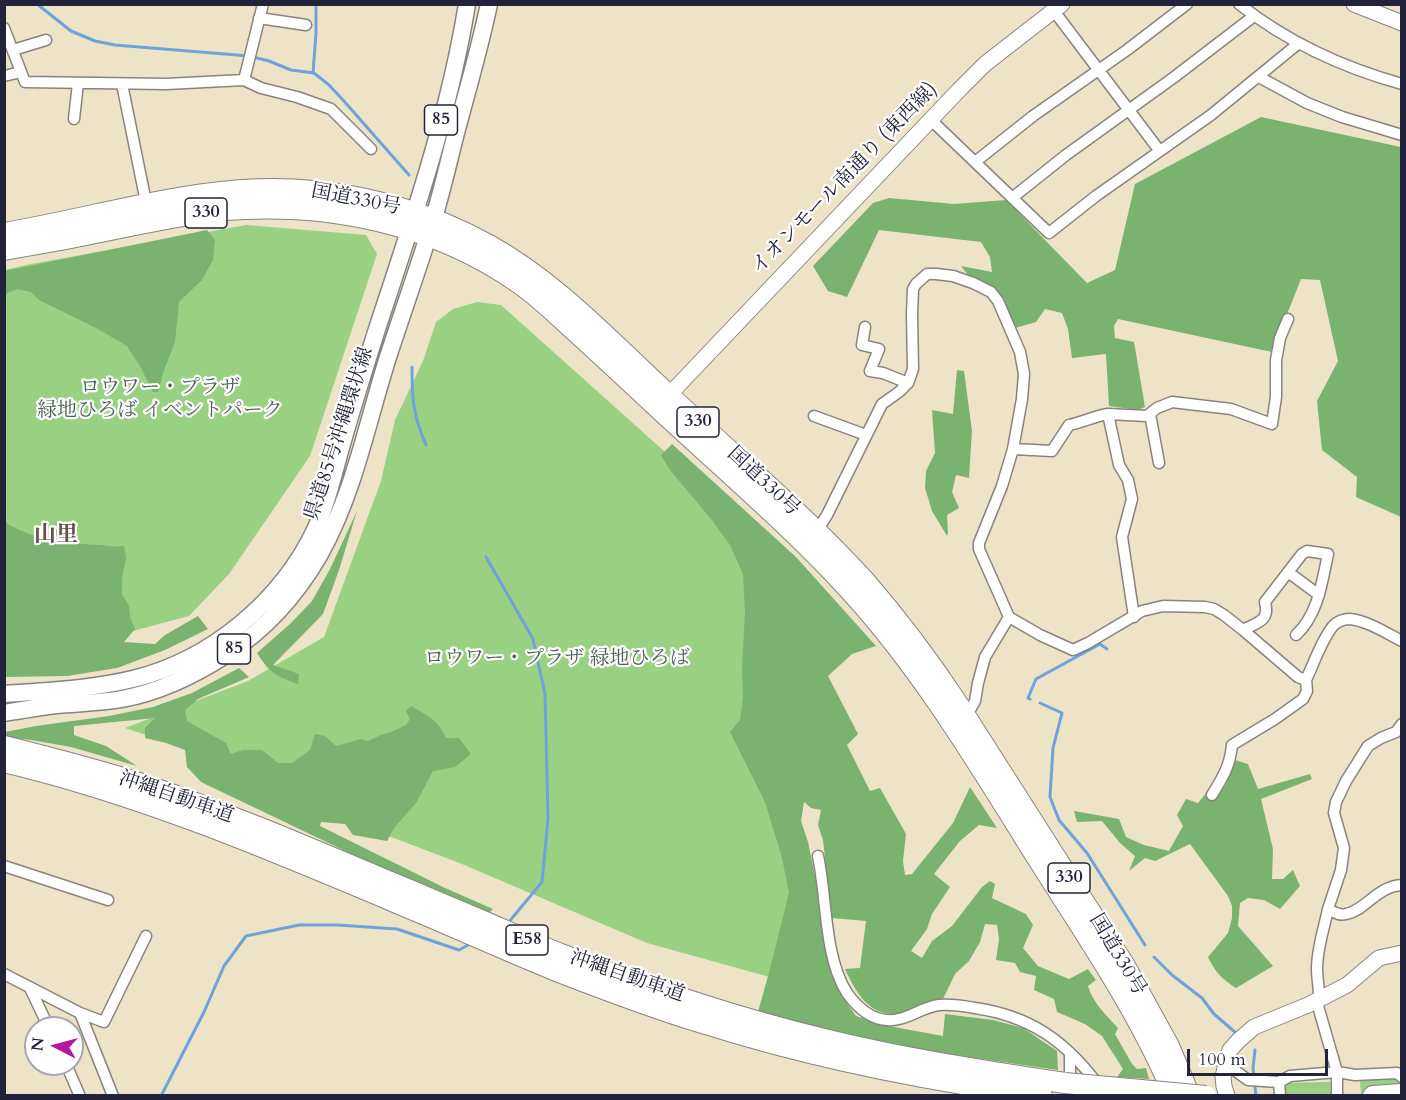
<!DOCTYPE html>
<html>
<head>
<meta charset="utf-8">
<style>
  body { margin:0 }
  #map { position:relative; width:1406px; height:1100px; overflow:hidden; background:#ede4c7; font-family:Cardo,serif }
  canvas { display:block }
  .frame { position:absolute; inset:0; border:6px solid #22223b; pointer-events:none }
  .north { position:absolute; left:24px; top:1016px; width:60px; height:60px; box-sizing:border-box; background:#fff; border:2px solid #a7a7b1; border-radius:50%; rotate:276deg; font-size:16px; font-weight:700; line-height:24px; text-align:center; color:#22223b }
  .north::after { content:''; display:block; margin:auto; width:21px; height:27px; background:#b5179e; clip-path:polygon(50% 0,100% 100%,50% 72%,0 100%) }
  .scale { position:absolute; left:1187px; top:1049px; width:141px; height:27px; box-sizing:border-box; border:3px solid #22223b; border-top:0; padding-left:8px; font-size:18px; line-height:21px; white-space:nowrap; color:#22223b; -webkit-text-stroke:4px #fff; paint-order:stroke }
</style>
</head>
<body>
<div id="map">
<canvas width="1406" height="1100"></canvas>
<div class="frame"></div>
<div class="north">N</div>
<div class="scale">100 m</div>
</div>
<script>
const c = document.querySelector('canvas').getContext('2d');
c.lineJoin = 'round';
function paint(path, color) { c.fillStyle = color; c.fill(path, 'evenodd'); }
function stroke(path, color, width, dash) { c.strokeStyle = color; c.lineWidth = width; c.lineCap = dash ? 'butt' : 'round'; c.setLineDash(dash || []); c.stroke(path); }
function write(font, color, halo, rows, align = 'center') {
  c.font = font + ' Cardo,"Noto Serif JP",serif'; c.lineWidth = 4.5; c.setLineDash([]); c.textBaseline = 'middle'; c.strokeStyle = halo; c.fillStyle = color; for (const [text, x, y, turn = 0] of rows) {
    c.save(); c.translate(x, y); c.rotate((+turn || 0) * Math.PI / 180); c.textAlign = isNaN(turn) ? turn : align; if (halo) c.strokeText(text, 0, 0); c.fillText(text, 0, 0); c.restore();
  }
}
paint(new Path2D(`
  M246 225 366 235 377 254 310 456 229 574 189 616 118 635 5 647 4 270 31 264Z
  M477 302 501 305 789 563 802 986 647 943 462 864 344 819 207 755 125 728 248 681 324 637 381 481 395 420 423 361 436 322 453 309Z
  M1400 1078 1401 1095H1361L1360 1080Z
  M1330 1082 1331 1095H1283V1083Z`), '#99d082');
paint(new Path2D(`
  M1261 117 1401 147V517L1356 497 1357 477 1322 450 1317 401 1338 361 1320 280 1301 279 1272 352 1118 319 1114 326 1115 338 1134 342 1145 407 1137 410 1109 406 1106 354 1072 358 1068 329 1062 313 1045 309 1036 322 1015 328 987 286 968 275 961 266 992 272 990 257 981 242 879 230 847 297 828 291 813 266 873 203 889 198 954 204 1006 200 1087 283 1115 270 1135 184Z
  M207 230 215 240 213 260 202 280 179 302 175 342 164 370 158 392H153L141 368 127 346 98 329 39 300 31 292 17 289 5 294V271Z
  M957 370 964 371 972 431 969 478 956 475 952 492 959 508 947 515 948 532 947 536 932 511 925 488 926 471 935 453 932 410 953 414Z
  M672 444 796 557 876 646 852 654 828 676 858 734 847 745 870 791 880 788 906 834 903 861 905 875 912 874 953 823 970 787 997 828 979 825 960 841 934 874 950 887 932 914 927 929 911 951 922 958 932 941 952 926 982 887 990 881 995 884 992 898 1026 914 1033 925 1023 948 1038 966 1069 979 1088 969 1096 980 1088 986C1093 1003 1106 1015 1118 1028L1115 1034 1132 1064 1137 1069 1146 1068 1149 1079 1117 1077 1123 1069 1102 1036 1085 1024 1057 1012 1054 999 1034 990 1036 976 1020 972 1015 963 996 960 999 939 997 925 985 924 980 942 969 961 955 974 943 999C937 1000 930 1001 924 1003 917 1005 911 1012 903 1013 871 1019 857 995 845 969L860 968 866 921 832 918 823 840 818 825 821 810 811 808 804 802 801 821 808 842 820 900 827 954 840 993 856 1016 883 1025 943 1036 945 1014 993 1020 1023 1028 1057 1051 1058 1070 934 1052 840 1035 758 1012 770 969 789 893 782 858 765 802 730 732 740 720 743 698 742 668 745 612 743 574 730 545 711 519 670 470 661 455Z
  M357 511 339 570 323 614 273 665 299 674 298 684C275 676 270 673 257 653L291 623 312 601 330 569Z
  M5 522C32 540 69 544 101 545 109 546 116 547 124 546L126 558 122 579V594L129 606 130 617 135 629 124 642 155 644 165 635 198 616 208 629 165 650 117 668 67 676 5 677Z
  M239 668 249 677 198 699 185 710 187 721 226 743 231 754 243 750H262L278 763H292L310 750 315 734 325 736 336 746 361 739 368 741 381 735 391 732 406 725 410 719 406 711 411 706C427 715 439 721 446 738H459L471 754 455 767 433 771 416 803 394 828 387 841 353 835 345 824 321 822 320 826 445 888 493 909 489 913 433 893 201 782 187 767 185 750 166 743 145 738V728L155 718 74 726V735L106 746 137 766 71 747 31 740 5 737V732L36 726 109 716 153 707 192 693Z
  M1235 760 1248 764 1258 789 1310 774 1312 779 1261 799 1273 849 1272 879H1283L1293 870 1300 886 1280 909 1264 900 1248 898 1240 903 1238 926 1273 966 1236 988C1221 978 1216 973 1208 957L1228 933 1232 918V906L1228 896 1190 844 1155 861 1145 858 1129 871 1135 856 1120 843 1102 821 1077 822 1074 811 1119 819 1126 837 1144 845 1169 851 1183 826 1177 815 1186 799 1198 803 1206 793 1215 799 1226 785Z`), '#7ab270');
stroke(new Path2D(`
  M37 4 71 31 95 41 115 45 249 56 269 61 291 70 314 73 329 85 343 100 409 175
  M313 73 316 33V4
  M412 367C412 399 413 415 426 445
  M486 557 533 639 545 694 548 819 542 882 508 923
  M1030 699 1028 698 1036 679 1100 644 1107 649
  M1040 703 1062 713 1053 748 1050 797 1059 820 1087 853 1145 945
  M1154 957 1172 975 1202 998 1214 1014 1236 1033
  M1254 1077 1253 1068 1255 1050
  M1255 1087 1256 1096
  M161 1096 204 1012 224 966 246 936 299 925H338L397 929 459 950 470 944`), '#6fa2da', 3);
const street = new Path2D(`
  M1239 4C1286 41 1344 68 1402 84
  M1054 11 1159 150
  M259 18 306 25
  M4 28 25 82 166 84 244 80 261 88 297 97 331 109 371 149
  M13 50 46 40
  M4 76 21 72
  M1259 77 1307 103 1342 117 1402 135
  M244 80 263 4
  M122 84 147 207
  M74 119 78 83
  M931 120 1049 233 1096 196 1211 115 1299 43
  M975 162 1033 116 1127 50 1187 4
  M1012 198 1066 155 1173 78 1254 16
  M865 327 862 345 879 349 870 371 883 373 908 383
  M1108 414 1147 416 1157 408 1172 402 1231 409 1272 424 1276 397V360L1280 338 1288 319
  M1150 414 1159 463
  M814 416 866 435
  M1013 449 1052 451 1069 425C1083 422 1095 416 1108 414L1119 465 1128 480 1132 499 1122 537 1134 617
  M817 531 827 515 882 404 899 392 908 383 913 369 912 314 913 289 916 284 927 274H936L953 276 973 283 991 292 998 301 1020 352 1024 374 1022 399 1013 449 1002 486 979 543V549L1009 617 1040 635 1073 650 1088 643 1142 611 1163 606 1205 607 1214 609 1224 615 1243 630 1298 677 1306 680C1314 663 1321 641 1333 626 1338 621 1344 619 1350 619 1368 621 1386 633 1402 641
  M1288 572 1319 595
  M1243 630C1258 622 1270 621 1265 602L1302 554 1307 551 1328 554C1322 582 1318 615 1296 635
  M963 715 971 708 975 701 978 683 985 657 1009 617
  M1212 795C1223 777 1230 766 1232 745L1275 719 1303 699 1307 691 1306 680
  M818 856C827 898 824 957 847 993 857 1007 870 1019 887 1020 905 1022 921 1007 939 1005 951 1004 964 1006 975 1008 1030 1016 1066 1041 1099 1086
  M4 866 108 900
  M1328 909 1341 870 1344 848 1334 813 1336 802 1346 781 1368 746 1381 738 1396 732 1402 724
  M4 974 80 1013 104 1022 146 936
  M30 988 49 1028
  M80 1013 113 1096
  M1070 1053V1072L1073 1096
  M1227 1059 1237 1072 1248 1080 1279 1082 1280 1096
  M66 1064 79 1094
  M1279 1082 1290 1076 1337 1072 1355 1075 1397 1073 1402 1077
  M1337 1096V1072L1318 1006C1321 993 1317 982 1317 969 1317 948 1324 929 1328 909 1334 912 1339 916 1346 914 1365 911 1377 886 1402 885`);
const secondary = new Path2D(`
  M1354 4 1402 23
  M669 395 959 90 985 64 1062 4
  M1227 1096 1224 1086 1223 1077 1227 1059 1230 1050 1238 1041 1254 1027 1308 1005 1347 985 1379 958 1402 953`);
const primary = new Path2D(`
  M4 694C47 691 91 689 133 679 211 660 282 601 316 528 328 501 334 472 342 444 353 406 365 367 377 329 412 223 449 115 467 4
  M4 713C22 710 39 707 56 705 78 703 100 703 122 699 159 692 195 675 227 654 266 629 297 594 320 554 354 493 367 423 388 357 403 311 419 266 433 221 442 191 449 160 457 129 468 88 480 47 489 4`);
const highway = new Path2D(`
  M4 233C107 216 209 180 313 191 376 197 434 215 489 245 559 284 613 344 671 397 736 458 805 515 865 581 898 619 928 659 956 701L1125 966 1169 1046 1190 1096
  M4 250C46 243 88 235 130 226 161 220 192 213 224 210 278 206 330 209 382 222 431 234 479 255 520 284 537 296 553 311 568 325 600 354 631 383 662 412 726 471 794 529 852 593 924 672 982 770 1039 861 1087 937 1139 1012 1174 1096
  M4 746C52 758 99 770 145 785 184 798 222 813 261 828 335 858 409 890 483 921 509 932 535 944 561 954 647 988 737 1018 828 1040 906 1059 985 1071 1065 1083
  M4 762C156 798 299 862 442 922 481 939 520 956 559 972 608 991 658 1010 709 1025 817 1059 930 1081 1042 1096
  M1373 1096 1402 1094`);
stroke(street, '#888381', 13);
stroke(secondary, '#888381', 17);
stroke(primary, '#888381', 19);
stroke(highway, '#888381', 22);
stroke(street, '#fff', 10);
stroke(secondary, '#fff', 15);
stroke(primary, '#fff', 16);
stroke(highway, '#fff', 20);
const highwayBridge = new Path2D(`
  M1065 1083 1206 1096`);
stroke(highwayBridge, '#888381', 22, []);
stroke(highwayBridge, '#fff', 20);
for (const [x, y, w] of [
  [441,120,33],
  [206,213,42],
  [698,422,42],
  [234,649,33],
  [1069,878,42],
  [527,940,42]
]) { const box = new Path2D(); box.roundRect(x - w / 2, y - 15, w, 30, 4.5); c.fillStyle = '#fff'; c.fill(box); stroke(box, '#22223b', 1.5); }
write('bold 18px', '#22223b', null, [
  ["85",441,120],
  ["330",206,213],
  ["330",698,422],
  ["85",234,649],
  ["330",1069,878],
  ["E58",527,940]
]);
write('20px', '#22223b', '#fff', [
  ["イオンモール南通り (東西線)",845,179,-46],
  ["国道330号",356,200,11],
  ["県道85号沖縄環状線",340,434,-72],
  ["国道330号",763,482,43],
  ["沖縄自動車道",176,798,19],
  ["国道330号",1117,955,59],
  ["沖縄自動車道",627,977,19]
]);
write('20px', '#4c5f54', '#fff', [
  ["ロウワー・プラザ",160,388],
  ["緑地ひろば イベントパーク",160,411],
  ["ロウワー・プラザ 緑地ひろば",557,659]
]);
write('bold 22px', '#645150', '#fff', [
  ["山里",56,536]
]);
</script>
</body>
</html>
